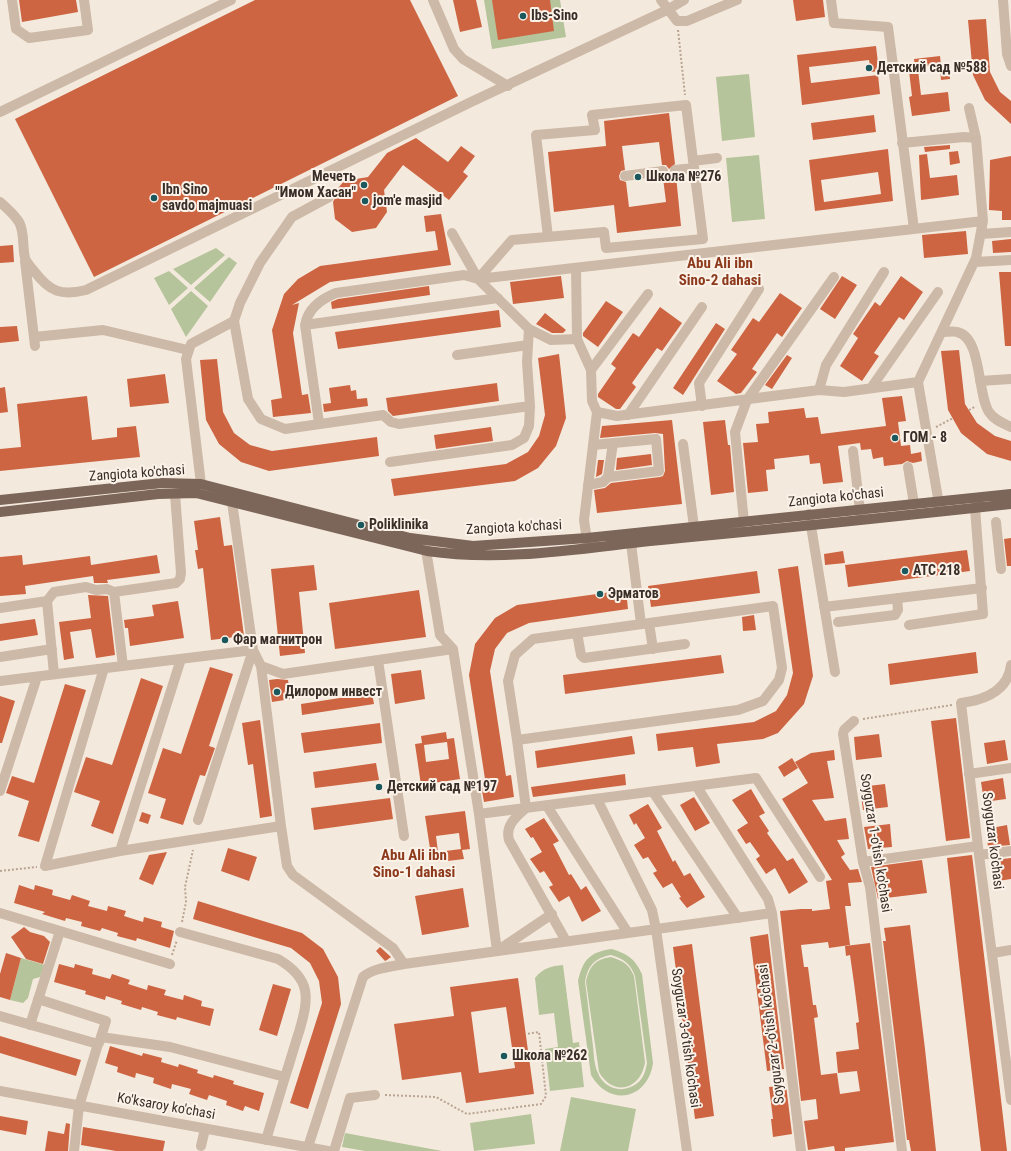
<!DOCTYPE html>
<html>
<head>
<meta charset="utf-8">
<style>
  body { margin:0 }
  canvas { display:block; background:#f4e9dd }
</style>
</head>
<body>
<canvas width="1011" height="1151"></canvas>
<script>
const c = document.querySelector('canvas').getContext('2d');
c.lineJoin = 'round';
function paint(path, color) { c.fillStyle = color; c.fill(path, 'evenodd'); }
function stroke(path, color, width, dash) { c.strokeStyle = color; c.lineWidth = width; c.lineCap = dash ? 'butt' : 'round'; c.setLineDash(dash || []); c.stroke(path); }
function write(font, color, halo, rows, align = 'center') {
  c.font = font + ' "Roboto Condensed",sans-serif'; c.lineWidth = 4; c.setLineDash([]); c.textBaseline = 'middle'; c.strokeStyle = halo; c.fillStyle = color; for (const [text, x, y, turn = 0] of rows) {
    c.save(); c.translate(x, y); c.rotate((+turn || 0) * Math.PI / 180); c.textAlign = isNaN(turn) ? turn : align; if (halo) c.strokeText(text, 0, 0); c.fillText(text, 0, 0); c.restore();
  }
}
paint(new Path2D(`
  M484 0H560L566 37 492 49Z
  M749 74 755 137 722 141 716 77Z
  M759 155 765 219 732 222 726 158Z
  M216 248 225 255 191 285 173 269Z
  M229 257 237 263 210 302 194 288Z
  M169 271 188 288 169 305 154 278Z
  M191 291 208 306 186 337 171 309Z
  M612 949C628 954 635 959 642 974L653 1063C648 1099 610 1108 591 1075L578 981C583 959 590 952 612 949ZM611 955C624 959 630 963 635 976L647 1063C645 1075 641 1084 628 1088 616 1092 602 1085 598 1073 594 1065 594 1055 593 1046 590 1024 588 1003 585 982 588 965 595 958 611 955Z
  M611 957C623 961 629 964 634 976L645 1062C641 1090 613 1097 599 1072L586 982C589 966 596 959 611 957Z
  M21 958 45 965 40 977 33 979 28 998 23 1003 10 1000Z
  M563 965 573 1043 579 1042 584 1087 550 1091 545 1049 558 1047 554 1013 539 1015 535 978C543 968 551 966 563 965Z
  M571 1097 636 1109 628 1151H560Z
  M531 1114 535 1144 474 1151 470 1123Z
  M345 1133 442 1151H365L342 1147Z`), '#b6c49b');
paint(new Path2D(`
  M19 0H76L78 12 22 22Z
  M255 0H410L458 96 94 277 15 119Z
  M453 0H476L482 27 460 32Z
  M492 0H550L554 31 498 40Z
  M793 0H823L825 17 796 21Z
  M986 19 990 72 1000 92 1011 101V124L985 100 973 75 968 20Z
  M876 46 879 71 871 72 869 60 809 67 811 83 878 75 880 94 802 105 797 55Z
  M940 56 941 65 915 67 914 59Z
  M949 66 950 79 941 80 940 67Z
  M918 70 921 95 948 92 950 111 912 116 909 97 912 96 909 71Z
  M669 113 675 164 669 169 666 165H662L659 142 622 146 625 170 621 171 619 176 620 180 626 182 629 207 666 202 663 178 669 173 676 176 681 226 617 233 614 205 554 212 548 152 606 146 604 121Z
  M874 115 876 132 813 140 811 123Z
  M416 138 448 162 461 146 475 156 463 172 468 176 449 200 403 165 384 190 387 212 376 228 352 232 335 219 333 202 335 198 334 193 344 181 368 177 387 153Z
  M950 145V149L925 152 924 147Z
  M888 149 893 201 815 211 809 160ZM878 172 881 194 824 202 821 180Z
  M958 151 960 163 950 165 949 152Z
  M927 154 930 178 957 175 959 195 921 200 919 155Z
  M1011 156V220H1002V211L989 210 990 160Z
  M441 214 451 265 330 282 292 305 299 303 293 333 302 395 308 394 311 413 273 417 271 400 282 398 272 330 284 294 298 279 320 266 438 250 435 231 426 232 424 216Z
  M966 231 968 254 924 258 922 235Z
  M1011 239V252L993 253 992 241Z
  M13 245 14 262 0 263V246Z
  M999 272H1011V346H1005Z
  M561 276 564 298 513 304 510 282Z
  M842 276 857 285 835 319 820 309Z
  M901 276 923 292 904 320 899 317 874 353 879 356 862 381 840 366 858 338 853 334 875 302 880 306Z
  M429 286 430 295 332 309 331 302 338 299Z
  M780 293 802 308 782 337 777 333 752 369 757 372 741 393 736 394 717 381 737 354 731 350 753 318 759 322Z
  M606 301 623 312 598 347 583 336V333Z
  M660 307 682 323 662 351 657 348 632 383 636 387 620 409H616L598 397V394L616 368 611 364 633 333 639 337Z
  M499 310 501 327 338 349 335 332Z
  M545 313 566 330 563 333H552L536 324Z
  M716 323 725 329 683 395 673 388Z
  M17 326 19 341 0 343V327Z
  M959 350 965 404 977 423 995 436 1011 441V461L987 454 961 433 948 410 941 351Z
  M559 354 566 418 556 446 538 468 515 481 394 496 391 479 506 464 528 452 539 436 545 415 538 358Z
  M787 355 792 358 772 389 765 385Z
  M217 359 223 412 234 433 250 445 272 451 377 437 379 456 269 471 241 462 219 444 206 420 200 360Z
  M165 374 169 403 130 407 127 379Z
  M497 383 499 401 393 416 388 411 386 398Z
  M350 385 351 391 356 390 357 399 367 398 368 406 324 412 323 404 331 403 329 388Z
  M5 387 8 412 0 413V388Z
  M87 396 92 440 117 437V428L136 426 140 457 0 471V449L21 447 17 404Z
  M902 396 906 421 898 422 901 446 910 445 911 454 921 452 922 461 913 463 907 461 902 464 884 466 883 457 873 459 871 449 861 450 860 443 838 446 843 482 823 484 820 463 810 464 809 455 774 459 775 469 766 470 768 491 748 493 743 443 758 442 756 424 769 423 768 412 804 408 806 418 818 417 821 434 886 426 882 398Z
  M672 420 682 504 597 513 594 490 605 488 611 483 660 477 663 476 665 471 663 434 655 433 600 438 602 426Z
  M725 420 728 445H730L734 492 711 495 703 422Z
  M491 427 493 441 436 449 434 435Z
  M651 454 652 465 616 470 617 458Z
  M598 460H604L602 474 596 477Z
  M220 517 224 546 232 545 244 636 211 640 203 568 198 569 195 550H198L194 521Z
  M1011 538V566H1007L1004 539Z
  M967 550 970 571 848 587 845 565Z
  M843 551 845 563 825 565 824 554Z
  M22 555 23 565 90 556 91 565 157 555 160 573 107 580 108 583H94L93 576 25 586 26 594 0 596V557Z
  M314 565 317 590 299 592 305 653 280 656 271 569Z
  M798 566 813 676 804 704 778 733 763 739 717 744 720 763 696 767 693 747 658 751 656 734 754 722 776 711 787 695 793 673 778 569Z
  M757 571 760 593 651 607 648 586Z
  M419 590 426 637 335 649 329 603Z
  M626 590 628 609 529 623 507 633 495 649 490 671 506 776 511 775 514 797 484 802 480 780 485 779 469 675 475 644 495 618 517 605Z
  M88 595 108 596 115 655 96 658 91 629 70 632 74 658 64 660 59 622 91 618Z
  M178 601 184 638 130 646 128 628H125L124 620 154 616 152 605Z
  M754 615 756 630 743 631 742 617Z
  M35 619 38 635 0 641V624Z
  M976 652 978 673 890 685 888 664Z
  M721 655 724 673 565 694 563 675Z
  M210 667 233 674 209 746 215 748 205 776 200 775 183 825 160 818 166 799 148 793 163 748 181 754Z
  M421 670 425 699 395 704 391 674Z
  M141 678 163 686 113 834 91 826 100 801 74 792 86 757 112 765Z
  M277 679 288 680 291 699 272 702 269 680Z
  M65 684 86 690 39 842 18 836 29 801 6 793 12 776 34 783Z
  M372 693 374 704 302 715 301 704Z
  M0 696 15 701 2 743H0Z
  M956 718 970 838 946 841 931 721Z
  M260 720 272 816 260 818 253 764 248 765 242 723Z
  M380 723 382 743 304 753 301 733Z
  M446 732 447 739 454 738 460 779 421 785 415 744 422 743 421 736ZM447 742 449 759 426 762 424 745Z
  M879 734 882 757 856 760 854 737Z
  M632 736 635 754 537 768 535 751Z
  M1005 740 1008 760 987 764 984 743Z
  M834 750 835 760 827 761 834 798 812 800 825 821 846 818 849 839 837 840 845 854 841 857 850 870 858 869 862 882 848 883 851 906H845L850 945 829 948 828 942 801 945 804 967H808L813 1005H816L818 1017 814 1018 821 1075 837 1073 840 1094 860 1091 857 1071 838 1073 836 1052 859 1049 856 1023 859 1022 854 983 850 955 846 956 845 946 870 943 894 1142 845 1148V1151H835L834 1146 808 1150 804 1121 818 1119 816 1099 801 1101 780 911 801 909H812V911L830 909 826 881 832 880 782 799 808 783 795 762 811 753Z
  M792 758 798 768 784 777 778 767Z
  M376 763 379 780 315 788 313 772Z
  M625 774 626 785 533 797 531 787Z
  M1003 778 1006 799 984 802 981 782Z
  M885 784 888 807 863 810 860 787Z
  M751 789 765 813 759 816 769 831 767 833 787 861 793 858 808 882 789 894 775 868 766 874 756 859 760 856 750 842 746 844 737 830 748 823 732 800Z
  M694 797 710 823 695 831 680 805Z
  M390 798 393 819 314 830 311 808Z
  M648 804 662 828 657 831 673 862 675 860 684 876 690 873 705 897 687 908 679 898 681 897 672 883 663 888 653 873 657 871 648 857 643 859 634 845 645 838 636 823 634 825 629 815Z
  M465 811 470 849 462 850 464 859 439 862 437 854 431 855 425 816ZM459 833 461 849 438 852 436 836Z
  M142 812 151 815 148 824 139 821Z
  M544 818 559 841 553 844 569 875 571 874 581 890 586 886 601 911 582 922 569 896 559 902 549 887 553 885 544 871 540 873 530 859 542 852 533 837 531 838 525 829Z
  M890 824 892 847 868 849 864 827Z
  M1007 825 1010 845 988 847 986 829Z
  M228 848 257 857 249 881 221 871Z
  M167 852 153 885 139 879 149 855Z
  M972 855 987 980 1007 1151H981L960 973 947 858Z
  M1011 858V879L998 881 995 860Z
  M922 860 927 893 878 899 871 867Z
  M19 885 34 890 35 885 53 890 52 895 70 900 72 895 90 901 88 906 107 911 108 906 126 911 124 916 143 922 144 917 162 922 161 927 174 931 170 948 137 938 136 941 117 936 118 933 102 928 100 931 81 926 82 922 66 918 65 921 42 914 45 912 14 903Z
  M463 888 469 927 422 935 415 896Z
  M198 901 302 933 323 949 338 977 341 1004 308 1109 290 1103 322 1003 319 981 310 963 291 948 193 919Z
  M910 925 925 1049 936 1151H911L909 1140H907L883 941H886L884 928Z
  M24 927 30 932 44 936 50 942 43 964 26 959 11 937Z
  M768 934 784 1069 767 1071 750 937Z
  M692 944 714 1116 695 1119 673 947Z
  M380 947 391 957 387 960 385 961 376 951Z
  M6 953 21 958 10 1000 0 997V974Z
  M59 964 74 968 75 964 93 969 92 974 110 979 112 974 130 980 128 984 147 990 148 985 166 990 164 995 183 1000 184 995 202 1001 201 1006 214 1009 210 1026 177 1017 176 1020 157 1015 158 1012 142 1007 141 1010 121 1004 122 1001 106 996 105 1000 85 994 86 991 54 982Z
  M518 978 534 1094 466 1103 461 1072 402 1080 394 1024 454 1016 450 987ZM506 1007 515 1068 479 1073 471 1012Z
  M273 984 291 989 277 1036 259 1030Z
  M0 1036 81 1060 76 1076 0 1053Z
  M110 1046 142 1056 143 1053 162 1058 161 1062 178 1067 179 1064 198 1070 197 1073 213 1078 214 1075 234 1081 233 1084 264 1093 259 1111 245 1106 243 1111 226 1105 227 1101 209 1095 207 1100 189 1094 191 1089 172 1084 171 1089 153 1083 154 1078 136 1073 135 1078 117 1072 118 1067 105 1063Z
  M786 1085 792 1134 773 1137 771 1119H773L769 1087Z
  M0 1116 28 1121 26 1135 0 1130Z
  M66 1123 70 1124 68 1151H45L48 1131 64 1134Z
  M83 1127 165 1141 163 1151H116L81 1145Z`), '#cd6542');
stroke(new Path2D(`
  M678 30 685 95
  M969 410 976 406
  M936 427 953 418
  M863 719 952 705
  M0 871 37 867
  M182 922 186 902 185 887 193 850
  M172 955 177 940
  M385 1095 436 1097 467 1114 541 1104 546 1096 539 1032 526 1034`), '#b9a392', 2, [2, 2]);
stroke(new Path2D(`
  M12 0 16 29 29 38 88 30 84 0
  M433 0 454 49 463 59 508 86
  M661 0 677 21H687L737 0
  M831 0 834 23 888 27 914 229
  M1003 0 1007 54 1011 66
  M0 112 231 0
  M902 143 964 137 976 138
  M693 161 717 158
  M675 170 694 168
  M625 176 663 171
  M0 202C7 208 14 214 19 222 25 233 22 246 25 258 26 262 31 267 34 271 50 292 61 296 86 290L471 102 667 10 684 0
  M452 233 478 279 529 329 551 340 577 339 591 370 592 401 597 412 617 416 819 390 844 392 918 382
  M981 234 1011 232
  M25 261 35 346
  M975 262 1011 260
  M576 268 577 339
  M478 279 512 240 604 232 606 248 703 239 686 105 592 115 595 130 536 135 548 237
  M234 321 248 399 261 419 285 429 383 415 391 422 399 424 530 406
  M305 325 498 298
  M942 332C947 332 953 331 957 332 982 337 977 394 989 412 994 420 1003 423 1011 427
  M34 337 103 330 188 350
  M457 355 528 345
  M591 370 648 294
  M980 381 1011 379
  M871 388 938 292
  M819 390 826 365 884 272
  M702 406 699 383 759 289
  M628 415 702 307
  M319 423 305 325C308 308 321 299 336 293L464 275 478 279 983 221
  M683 444 694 527
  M853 451 861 518
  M390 462 512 445 524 438 529 426 530 406 527 362 529 329
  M908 467 914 504
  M608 477 613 443
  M201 484 186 359 191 344 234 321 240 303 260 263 292 217 329 197
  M588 485 603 482 608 477 659 471 656 439 593 445
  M940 510 918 382 976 258 983 221 976 138 969 108
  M809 514 835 672
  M744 522 735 432 747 400 834 277
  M996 522 1001 569
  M630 535 641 624
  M425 544 440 635 453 649 479 814 497 951 552 914
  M588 547 584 520 597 412
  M114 592 123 666
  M47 601 54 674
  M824 607 982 588
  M0 608 47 601 54 592 86 587 96 590 107 589 114 592 176 583 180 579 181 573 175 494
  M838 622 895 615 898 610 897 598
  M649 623 653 649
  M909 625 983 614 975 508
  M577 633 581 655 584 658 685 644
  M0 657 52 649
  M378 660 404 836
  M1011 665C1008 691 984 700 961 703L979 855 1011 1100
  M261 666 281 826
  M104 668 45 866 120 851 281 826 287 866 293 875 393 948 404 964 772 913
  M0 681 253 650 261 666 283 674 453 649
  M854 721 844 730 843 734 863 862 870 887 902 1151
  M517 740 508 681 515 655 533 639 773 606 782 668 779 680 763 701 738 710 517 740 526 808C516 817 505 825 509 840L566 941
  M969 774 1011 768
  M697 787 768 899 772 913 801 1151
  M0 791 37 677
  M653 792 738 918
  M597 799 652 910 656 929 687 1151
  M547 806 628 933
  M479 814 756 778 820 877
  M198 820 253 650 231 495
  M120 851 181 659
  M979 855 1011 851
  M863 862 978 846
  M0 913 170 964
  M180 932 278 959C312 979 309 998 299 1032 294 1047 290 1062 285 1077
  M993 953 1011 950
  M38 999 106 1021 99 1043
  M0 1016 98 1044 79 1106 74 1151
  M30 1025 60 931
  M101 1037 170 1047 285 1077 266 1140
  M0 1091 328 1151
  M201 1146 205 1129
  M308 1147 363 977C373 968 390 967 404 964
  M334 1151 350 1098 375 1095`), '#cdb9a7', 10);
stroke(new Path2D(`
  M0 500 162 483 201 484 410 538 473 546 587 538 1011 494
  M0 512 158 494 196 493 427 551C501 562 577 549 650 541 770 530 891 517 1011 504`), '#7c6559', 10);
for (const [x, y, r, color] of [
  [523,16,4,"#1b585d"],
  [869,68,4,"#1b585d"],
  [638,177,4,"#1b585d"],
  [364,185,4,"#1b585d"],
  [154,198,4,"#1b585d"],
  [365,201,4,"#1b585d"],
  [895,438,4,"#1b585d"],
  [361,525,4,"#1b585d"],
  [905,571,4,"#1b585d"],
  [600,594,4,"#1b585d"],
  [225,640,4,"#1b585d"],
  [277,692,4,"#1b585d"],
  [379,787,4,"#1b585d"],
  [504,1056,4,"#1b585d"]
]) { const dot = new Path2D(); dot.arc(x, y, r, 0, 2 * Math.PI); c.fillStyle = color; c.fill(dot); stroke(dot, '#fbf3e9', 1.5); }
write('bold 14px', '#392e28', '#fbf3e9', [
  ["Ibs-Sino",531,16],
  ["Детский сад №588",877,68],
  ["Мечеть",356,177,"right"],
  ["\"Имом Хасан\"",356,193,"right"],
  ["Школа №276",646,177],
  ["Ibn Sino",162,190],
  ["savdo majmuasi",162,206],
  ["jom'e masjid",373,201],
  ["ГОМ - 8",903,438],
  ["Poliklinika",369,525],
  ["АТС 218",913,571],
  ["Эрматов",608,594],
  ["Фар магнитрон",233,640],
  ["Дилором инвест",285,692],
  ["Детский сад №197",387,787],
  ["Школа №262",512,1056]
], 'left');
write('14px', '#392e28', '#fbf3e9', [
  ["Zangiota ko'chasi",137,474,-4],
  ["Zangiota ko'chasi",836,498,-6],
  ["Zangiota ko'chasi",514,528,-3],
  ["Soyguzar ko'chasi",992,841,83],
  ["Soyguzar 1-o'tish ko'chasi",875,843,81],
  ["Soyguzar 2-o'tish ko'chasi",772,1034,-97],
  ["Soyguzar 3-o'tish ko'chasi",685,1038,82],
  ["Ko'ksaroy ko'chasi",166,1107,10]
]);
write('bold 15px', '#8d391c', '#fbf3e9', [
  ["Abu Ali ibn",720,264],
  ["Sino-2 dahasi",720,281],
  ["Abu Ali ibn",414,856],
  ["Sino-1 dahasi",414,873]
]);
</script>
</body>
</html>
